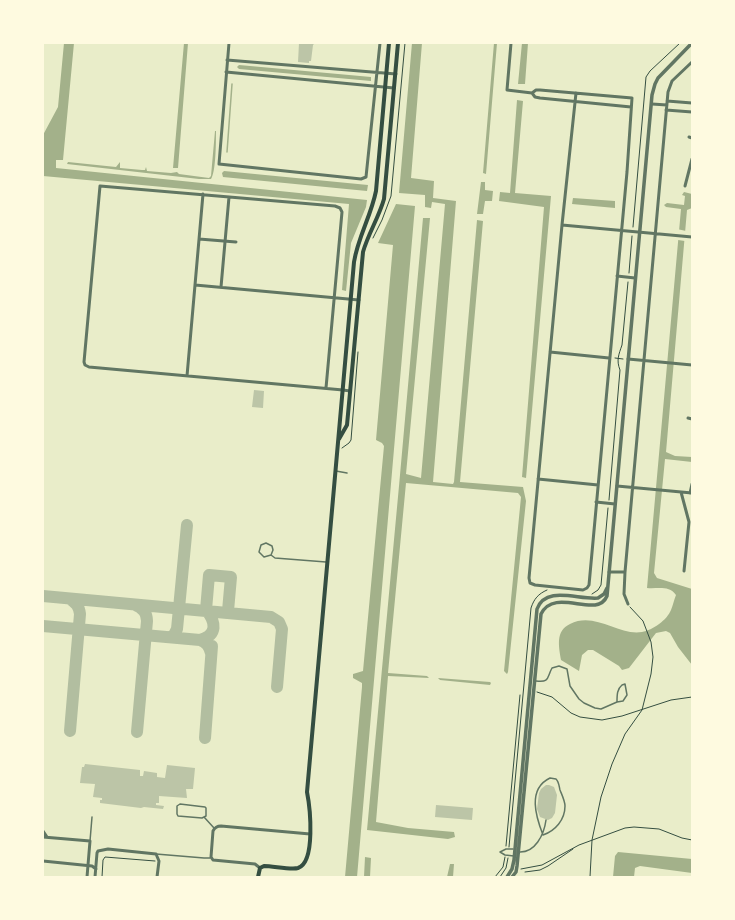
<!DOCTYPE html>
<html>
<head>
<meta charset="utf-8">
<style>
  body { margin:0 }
  #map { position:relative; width:735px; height:920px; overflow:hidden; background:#e9edc9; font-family:"Sofia Sans Condensed",sans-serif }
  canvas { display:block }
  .frame { position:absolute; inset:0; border:44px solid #fefae0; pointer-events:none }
</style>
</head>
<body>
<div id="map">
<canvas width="735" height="920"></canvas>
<div class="frame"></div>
</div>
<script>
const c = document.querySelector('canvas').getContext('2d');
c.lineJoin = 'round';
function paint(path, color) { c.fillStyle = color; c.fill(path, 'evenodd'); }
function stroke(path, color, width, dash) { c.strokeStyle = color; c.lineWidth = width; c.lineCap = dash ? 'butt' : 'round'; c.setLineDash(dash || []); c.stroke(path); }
paint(new Path2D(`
  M64 43H74L63 160H56V168L367 200 366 207 351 243 346 291 342 290 349 204 43 176V135L58 107Z
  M184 43H188L178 168H173Z
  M412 43H422L411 178 434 181 433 198 456 201 433 482 453 484 454 482 477 220 483 221 460 482 523 487 526 501 508 672 507 674 504 671 521 497 518 493 406 483 388 673 427 676 429 678 388 676 376 822 408 828 454 832 455 837 448 839 367 830 399 486 423 218H430L406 474 421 478 445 204 432 202 431 208 425 207V195L399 193Z
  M494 43H497L486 174 483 173Z
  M522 43H528L525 84H518Z
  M239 65 371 77V81L239 69 237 67Z
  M517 100 523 101 515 193 551 196 526 478 522 477 544 207 499 201 500 192 510 193Z
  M215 131H216C216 141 216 172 211 179H199L67 164 68 162 116 167 120 162V168L142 170H145L146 167 147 171 171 173 177 172 179 174 209 178 211 176Z
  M224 171 368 185 367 191 223 177 222 173Z
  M481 182H485V190L493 191 492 201H485L483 214H477Z
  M684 192 692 194V208L687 210 666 452 675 456 692 457V462L665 459 654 573 657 578 692 589V665L678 647 670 633 666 631 656 633 629 668 622 670 619 666 593 650H588L582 655 579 671 561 660C559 647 555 631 570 624 595 611 618 636 642 632 653 630 667 620 671 610 673 605 674 600 676 595 669 585 658 589 647 588L681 209 666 207 664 205 667 203 684 205 685 196 682 195Z
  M573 198 615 201V208L572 204Z
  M396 204 415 206 357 877H345L362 687V683L353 678V674L363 671 384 446 382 443 376 440 393 245 378 243Z
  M438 678 490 682 491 683 490 685 440 680Z
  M618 852 692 859V873L640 866 635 868 634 877H613L615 856Z
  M365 857 371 858 370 877H364Z
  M450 864H454L453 877H447Z`), '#a3b18a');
paint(new Path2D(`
  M677 229 686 231 687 229 686 243 685 241 678 240 676 242Z`), '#e9edc9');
stroke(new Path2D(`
  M227 152 232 84`), '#a3b18a', 1.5);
stroke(new Path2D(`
  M43 596 271 617 279 622 282 629 277 687
  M70 599C76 603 79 606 80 614L70 731
  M135 605C143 608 147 613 147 621L137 732
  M43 626 200 640C207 643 209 646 211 653
  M170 637 174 635 177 629 187 525
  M200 640C218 635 216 622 206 610L209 575 231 577 228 611 229 613
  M205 738 212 646`), '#b2bea0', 12);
paint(new Path2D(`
  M299 43H315L313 45 311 61H309V63L298 62Z
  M254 390 264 391 263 408 252 407Z
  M85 764 140 770V776H143L144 771 157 773V777L165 778 167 765 195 768 193 789H186L187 798 159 796V803H156V805L164 806 163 809 144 807 141 808 100 803V800H102V798L93 797 95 784 80 783 82 767H84Z
  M546 785H549L554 787 557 795 555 813 552 818 548 820 540 817 537 809 539 793 541 789Z
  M436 805 473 808 472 820 435 817Z`), '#bcc5a7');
stroke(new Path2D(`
  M633 227 646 77 650 71 680 43
  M373 238 382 220 391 196 405 43
  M629 273 632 236
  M615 358 623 359
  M342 448 349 443 351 440 358 352
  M609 500 620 370C616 360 619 354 622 345L628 282
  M592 594 598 590 601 585 608 508
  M537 692 552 697 571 713 580 717 602 720 622 716 671 700 692 697
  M506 846 520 695
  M509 847 531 608C534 599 538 594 547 590
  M521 869 542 865 579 845 625 828 634 827 659 829 682 838 692 840
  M525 872 540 870 548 866 573 849
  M102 877 103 860 105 857 155 861
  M495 877 503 867 505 857
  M500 877 506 868 508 858
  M590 877 592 840 601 797 612 764 625 734 642 710 651 674 653 657 651 642 643 621 630 607`), '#344e41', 1);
stroke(new Path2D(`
  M336 471 347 473
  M271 555 273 550 272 546 266 543 261 545 259 552 264 557 271 555 275 558 326 562
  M536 681C550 683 547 677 552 668L559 666 567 669 570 686 579 699 584 703 595 708 601 709 617 702 623 701 627 695 625 684 622 685C617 689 617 695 617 702
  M550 778 556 779C559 782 559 786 560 790 562 795 565 801 565 806 565 820 555 831 543 835 536 817 527 789 550 778Z
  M180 804 205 807 206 808V816L202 818 178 816 177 814V806Z
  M204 817 214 828
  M90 841 92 817
  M513 849H506L500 852 505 855 514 856
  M519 852C535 853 544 835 546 820
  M156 854 204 858H210`), '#617663', 1.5);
stroke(new Path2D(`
  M229 43 219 164 361 179 366 177 380 43
  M511 43 507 90 532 93 536 90H540L632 98 627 172 589 585 587 588 583 590 535 585 530 583 529 578 562 225 576 93
  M227 60 396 74
  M226 72 394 88
  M532 93 535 97 540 98 631 107
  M667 101 692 103
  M652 104 667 105
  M666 110 692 112
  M689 137 692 138
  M685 186 692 159
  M562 225 692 237
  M199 239 236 242
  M617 276 635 278
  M195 285 359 300
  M221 287 229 197
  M550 352 609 358
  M628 359 692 365
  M187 376 203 194
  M326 388 342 212 340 208 335 206 100 186 84 362 85 365 89 367 343 390 350 391
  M688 418 692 419
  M538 479 598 485
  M617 486 692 493
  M681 492 689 522 684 571
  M690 493 692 484
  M596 502 615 504
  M609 572H625L624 594 628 604
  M625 572 668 92 672 81 692 62
  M43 831 47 837
  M43 837 90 841 87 877
  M43 861 92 866 96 869
  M260 868 255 864 213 860 211 857 213 831C215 827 217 826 221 826L310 834
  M95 877 97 853 98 851 108 849 156 854 159 861 157 877`), '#617663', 3);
stroke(new Path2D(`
  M507 877 512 869 514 860 537 609C546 585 578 600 598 598L604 594 607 588
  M512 877 516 872 517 866 541 614C555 586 597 620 607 596L652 95 655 84 658 78 692 43`), '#617663', 3.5);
stroke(new Path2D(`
  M339 439 347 425 363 252C368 234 379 217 384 199L398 43
  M258 877 260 868 264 866C273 866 291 870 298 868 316 862 310 807 307 792L354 262C358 237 371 216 376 191L389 43`), '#344e41', 4);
</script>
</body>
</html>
